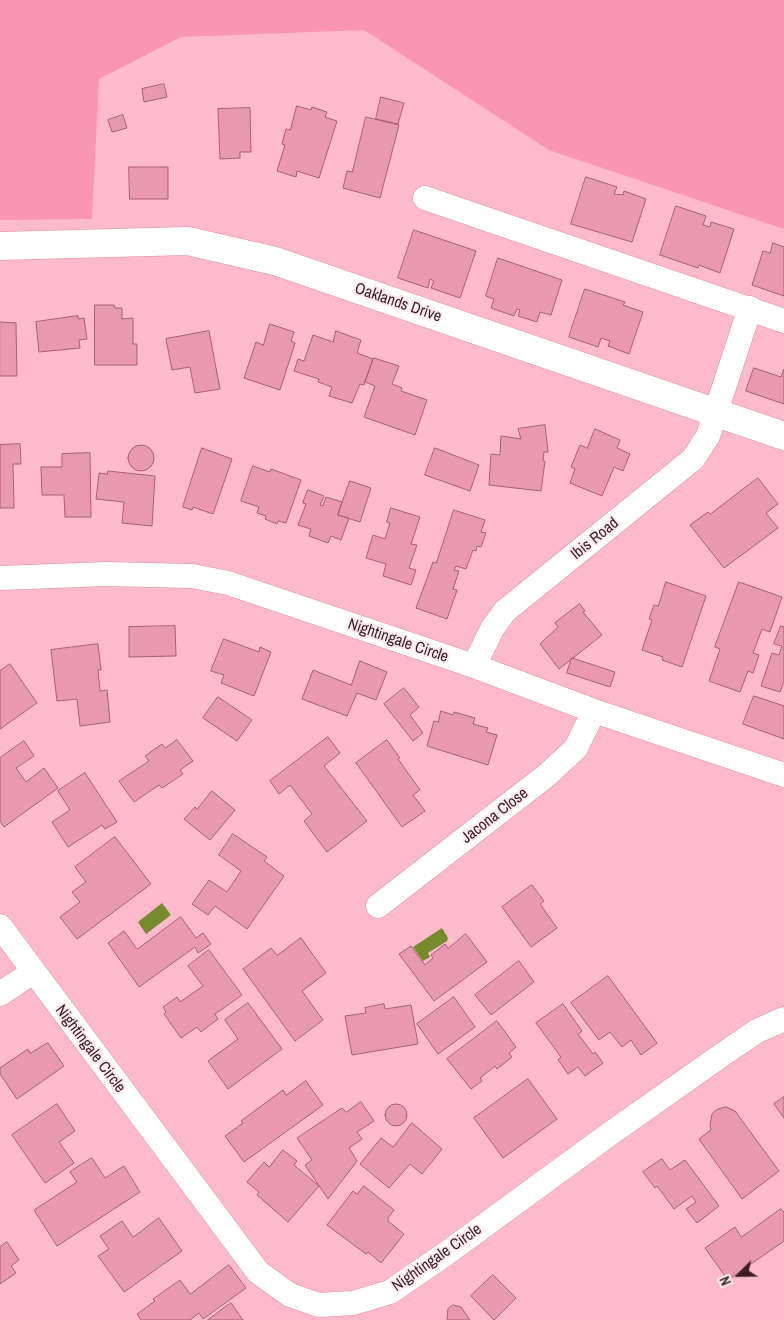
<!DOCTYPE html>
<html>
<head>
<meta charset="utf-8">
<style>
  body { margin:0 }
  #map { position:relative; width:784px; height:1320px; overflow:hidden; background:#fcbacc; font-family:"Archivo Narrow",sans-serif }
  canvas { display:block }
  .north { position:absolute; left:714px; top:1250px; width:50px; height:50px; -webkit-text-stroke:4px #fceaef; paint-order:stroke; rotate:247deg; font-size:14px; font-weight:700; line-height:20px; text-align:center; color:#3c1e27 }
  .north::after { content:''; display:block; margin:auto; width:18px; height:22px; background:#3c1e27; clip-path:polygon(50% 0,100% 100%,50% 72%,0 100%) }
</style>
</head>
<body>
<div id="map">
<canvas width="784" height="1320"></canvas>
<div class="north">N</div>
</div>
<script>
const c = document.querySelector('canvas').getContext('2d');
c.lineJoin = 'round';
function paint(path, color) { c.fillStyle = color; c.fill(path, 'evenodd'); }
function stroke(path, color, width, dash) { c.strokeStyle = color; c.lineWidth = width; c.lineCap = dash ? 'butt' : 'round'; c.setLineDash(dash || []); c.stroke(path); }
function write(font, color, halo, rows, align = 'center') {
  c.font = font + ' "Archivo Narrow",sans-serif'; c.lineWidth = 4; c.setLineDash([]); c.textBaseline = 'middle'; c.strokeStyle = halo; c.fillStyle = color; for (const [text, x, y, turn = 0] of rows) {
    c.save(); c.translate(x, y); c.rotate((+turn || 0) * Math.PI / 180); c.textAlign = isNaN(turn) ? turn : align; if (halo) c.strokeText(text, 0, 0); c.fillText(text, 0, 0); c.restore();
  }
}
paint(new Path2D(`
  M0 0H784V229L549 150 364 30 181 37 99 79 92 219 0 220Z`), '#fa95b4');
paint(new Path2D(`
  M162 903 171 915 146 934 138 922Z
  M442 928 448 938 447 941 428 953 430 957 423 961 413 947Z`), '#768b2b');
const building = new Path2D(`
  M164 84 167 97 144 102 142 89Z
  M381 97 404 103 398 124 376 119Z
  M297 106 311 110 312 107 327 112 325 117 337 121 319 178 297 171 296 177 277 171 285 145 282 144 286 129 290 130Z
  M250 108 251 152H240V158L220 159 218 109Z
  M123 115 127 128 112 132 108 120Z
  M366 117 399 125 380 198 343 188 347 171 352 172Z
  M129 167H168V199H130Z
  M586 177 617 187 614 194 623 195 624 191 646 199 632 242 571 224Z
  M676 206 706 216 703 225 710 227 711 222 734 229 720 273 699 265 698 268 660 255Z
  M414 230 476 251 460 298 431 288 434 281 430 279 428 288 398 278Z
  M773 243 784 247V296L752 285 763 251 770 253Z
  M498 258 562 280 551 315 540 312 537 322 518 316 520 310 517 309 514 316 491 308 494 299 486 296Z
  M585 289 625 302 623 305 643 312 629 354 608 346 610 341 601 338 598 347 569 337Z
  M95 305H114L115 308H122V319L133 318V344H137V365H95Z
  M78 316V319L84 318 87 339 79 340 80 348 39 352 36 322Z
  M0 322 16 323 17 376H0Z
  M270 324 294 332 291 341 295 343 280 390 244 378 256 342 263 345Z
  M209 331 220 389 195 393 190 367 172 370 166 339Z
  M336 331 361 340 357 353 373 359 364 385 360 384 352 403 329 396 332 387 318 382 319 379 294 371 298 359 304 361 313 335 333 342Z
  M374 358 399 366 392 384 402 388 401 391 427 400 415 435 364 417 375 386 365 382Z
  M754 368 781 377 784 369V404L746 391Z
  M545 425 548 452H544L543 461H545L541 491 489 485 491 454 500 455 501 436 521 439 518 429Z
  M595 429 620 440 617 448 630 454 623 471 614 467 602 496 570 483 575 469 571 467 580 445 587 448Z
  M20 444 21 464H13L14 508H0V445Z
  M128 458a13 13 0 1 1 26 0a13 13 0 1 1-26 0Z
  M202 448 232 459 213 514 193 507 192 510 183 507Z
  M435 448 479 465 470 491 425 475Z
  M90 453 91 517H65L64 495H42L41 467H62V454Z
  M253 466 270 472 271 469 301 480 286 523 278 521 277 524 265 519 266 516 257 513 259 507 241 501Z
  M108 471 155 476 152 526 122 523 124 502 96 499 99 473 107 474Z
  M758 478 778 504 766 513 778 528 724 568 690 525 708 512 710 514Z
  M350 481 371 488 360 522 338 515Z
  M308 490 324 496 320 505 323 506 326 497 342 502 338 515 349 518 341 540 331 536 328 543 309 536 311 529 298 525 306 504 303 503Z
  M391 508 420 517 411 544 417 545 409 568 416 570 411 585 383 576 386 564 366 558 373 535 385 539 390 523 387 522Z
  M454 510 485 520 481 532 486 533 481 547 477 546 476 551 473 550 466 569 456 566 454 570 459 571 453 589 457 590 447 619 416 608 433 562 436 563Z
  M666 582 706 596 682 667 662 660 663 657 642 650 652 620 649 619 654 605 658 606Z
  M739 582 782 597 770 632 762 629 753 653 759 655 753 673 748 671 740 692 709 681 720 649 715 647Z
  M580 604 585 611 583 612 602 635 559 669 540 644 558 627 555 623Z
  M175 626 176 656 129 657V627Z
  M781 626 784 627V681L780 692 761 686 772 653 779 655 782 646 774 644Z
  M224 639 259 652 260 647 271 652 254 696 221 683 224 675 211 671Z
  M98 644 101 670H98L100 691 107 690 110 722 80 726 77 699 57 701 51 650Z
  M572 658 615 672 610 687 567 673Z
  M360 661 387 672 376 700 357 693 347 716 302 699 313 670 351 685Z
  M10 664 37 703 0 729V671Z
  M404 688 419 707 410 715 423 733 413 741 384 704Z
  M754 696 784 706V739L743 724Z
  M218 697 252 720 237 741 203 718Z
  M441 711 453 715 454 712 475 718 473 724 488 728 486 732 497 735 488 765 427 746 434 721 438 722Z
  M328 737 340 753 324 766 367 821 327 852 304 821 312 814 290 785 279 794 270 781Z
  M177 740 193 761 180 770 183 774 162 788 159 785 134 802 119 781 149 761 145 756 162 744 165 748Z
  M387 740 400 758 398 759 420 790 413 795 425 811 402 827 356 763Z
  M24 741 34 756 16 768 26 782 44 768 58 788 4 827 0 821V758Z
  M85 773 117 822 105 829 102 825 68 847 52 822 70 810 58 791Z
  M212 791 235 810 210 840 184 819 195 807 197 809Z
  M233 834 267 857 264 861 284 876 247 929 215 906 208 915 192 904 209 880 227 892 241 871 219 855Z
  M115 837 151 884 77 939 60 917 80 902 72 892 86 882 75 867Z
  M532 885 544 901 540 904 557 928 531 947 502 907Z
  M181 917 196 938 203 933 211 944 198 953 195 947 139 987 108 943 124 931 137 949Z
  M466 934 487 962 434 1001 399 954 411 946 425 965 433 958 431 955 445 944 448 948Z
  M301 938 326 973 302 991 323 1020 295 1041 243 969 271 948 277 955Z
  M209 950 242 995 215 1014 218 1019 201 1032 197 1027 181 1038 164 1014 166 1012 163 1007 177 997 180 1002 203 986 188 966Z
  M519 961 534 982 491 1015 475 995Z
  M608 976 657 1043 641 1055 631 1040 622 1047 610 1032 599 1040 571 1003Z
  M454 997 475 1027 438 1054 417 1024Z
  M248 1003 282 1049 228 1089 208 1061 238 1039 225 1020Z
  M384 1004 385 1009 411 1005 418 1044 352 1055 345 1016 366 1013 365 1008Z
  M563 1004 582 1031 578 1034 593 1054 595 1052 603 1063 585 1076 578 1067 568 1074 558 1060 561 1057 536 1023Z
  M497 1021 516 1047 509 1053 512 1057 497 1069 495 1066 480 1078 482 1081 471 1089 447 1059Z
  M48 1043 64 1066 17 1099 0 1074V1068L28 1049 30 1053Z
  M528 1079 557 1119 503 1158 474 1118Z
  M306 1081 323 1105 244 1162 225 1136 243 1123 241 1121 283 1090 286 1095Z
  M784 1097V1118L774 1104Z
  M361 1102 374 1121 357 1132 362 1139 349 1148 357 1161 328 1199 305 1165 312 1160 297 1138 342 1108 346 1112Z
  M57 1104 75 1131 59 1142 74 1163 45 1183 12 1135Z
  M385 1115a11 11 0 1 1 22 0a11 11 0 1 1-22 0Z
  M726 1107 735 1111 779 1171 742 1199 699 1139 711 1130 710 1125 712 1114 716 1110Z
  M412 1123 442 1149 422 1174 410 1164 389 1188 360 1164 381 1138 393 1147Z
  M283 1150 297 1161 294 1165 319 1186 288 1222 257 1195 259 1192 247 1182 264 1162 269 1167Z
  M92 1158 105 1178 124 1166 140 1192 57 1246 34 1210 77 1182 70 1172Z
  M662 1159 670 1170 685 1160 719 1206 697 1223 686 1209 696 1202 692 1196 674 1209 657 1186 655 1188 643 1172Z
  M364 1186 394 1210 388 1218V1221L404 1234 381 1263 368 1252 366 1254 327 1225 353 1191 357 1194Z
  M781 1209 784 1212V1241L728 1280 705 1248 735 1227 741 1237Z
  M159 1218 182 1251 124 1292 98 1256 109 1249 100 1236 122 1221 133 1237Z
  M7 1242 19 1260 11 1266 16 1273 0 1284V1247Z
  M229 1265 246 1288 203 1319 199 1313 190 1320H141L137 1314 155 1301 153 1299 180 1280 190 1294Z
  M493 1275 516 1298 494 1320 471 1296Z
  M231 1303 243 1320H208Z
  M453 1305 461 1307 470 1320H447L448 1309Z`);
paint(building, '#e899b0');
stroke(building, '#a85f76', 1);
const minor = new Path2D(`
  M425 198 784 321
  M0 578 107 574 192 576 228 583 474 666 594 711 784 775
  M474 666 492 629 505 611 693 459 708 436 750 308
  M378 906 547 775 576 748 594 711
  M0 926 258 1272 290 1295 319 1305 353 1303 390 1292 444 1255 611 1133 726 1052 757 1031 784 1019
  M0 994 33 972`);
const tertiary = new Path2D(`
  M0 246 188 241 275 261 784 436`);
stroke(minor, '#dc8da4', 25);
stroke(tertiary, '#dc8da4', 29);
stroke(minor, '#fff', 24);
stroke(tertiary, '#fff', 28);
write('16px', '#3c1e27', '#fceaef', [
  ["Oaklands Drive",398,303,19],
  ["Ibis Road",595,539,-39],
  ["Nightingale Circle",398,641,19],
  ["Jacona Close",495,816,-38],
  ["Nightingale Circle",90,1049,53],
  ["Nightingale Circle",437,1258,-35]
]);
</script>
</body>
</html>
